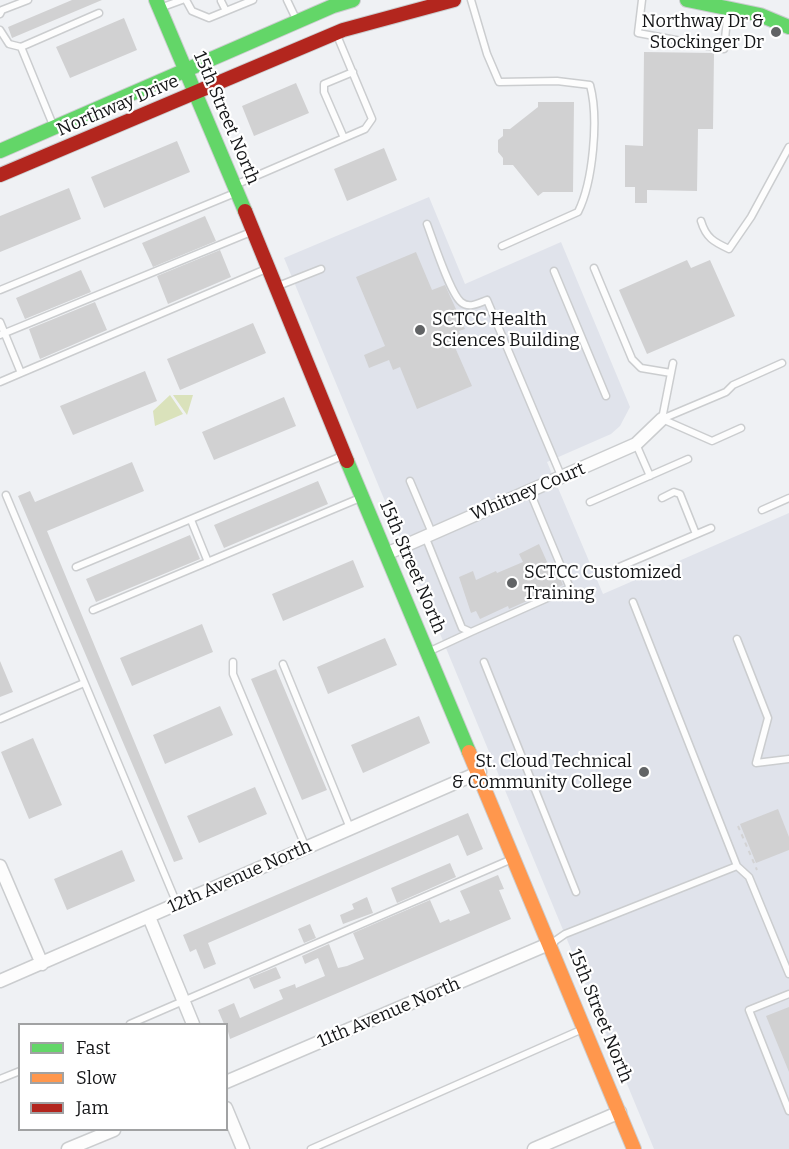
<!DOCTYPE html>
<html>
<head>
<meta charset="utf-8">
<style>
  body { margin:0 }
  #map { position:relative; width:789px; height:1149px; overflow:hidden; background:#eff1f4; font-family:Bitter,serif }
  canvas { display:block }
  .legend { position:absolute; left:18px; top:1023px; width:210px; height:108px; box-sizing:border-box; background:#fff; border:2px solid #a1a2a3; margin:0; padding:8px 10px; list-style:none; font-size:18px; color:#151618 }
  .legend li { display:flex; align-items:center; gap:12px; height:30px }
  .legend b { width:30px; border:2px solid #a1a2a3 }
</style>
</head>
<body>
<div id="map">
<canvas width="789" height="1149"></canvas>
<ul class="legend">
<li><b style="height:8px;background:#63d668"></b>Fast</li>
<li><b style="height:8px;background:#ff974d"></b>Slow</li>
<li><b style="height:8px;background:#b3261e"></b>Jam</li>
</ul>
</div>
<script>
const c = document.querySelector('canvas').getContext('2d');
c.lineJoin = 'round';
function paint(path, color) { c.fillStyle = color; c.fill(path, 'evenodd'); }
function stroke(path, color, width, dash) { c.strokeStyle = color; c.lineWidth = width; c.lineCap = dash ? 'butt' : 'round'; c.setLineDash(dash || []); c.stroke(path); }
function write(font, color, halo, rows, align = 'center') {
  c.font = font + ' Bitter,serif'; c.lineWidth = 4.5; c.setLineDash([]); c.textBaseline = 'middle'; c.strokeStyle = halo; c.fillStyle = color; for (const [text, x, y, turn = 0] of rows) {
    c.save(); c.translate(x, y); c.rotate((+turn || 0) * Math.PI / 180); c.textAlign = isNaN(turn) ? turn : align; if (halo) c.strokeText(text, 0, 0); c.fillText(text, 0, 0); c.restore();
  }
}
paint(new Path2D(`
  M429 197 465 284 561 242 630 407 620 426 611 434 547 462 603 594 789 513V1149H654L284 258Z`), '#e0e3eb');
paint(new Path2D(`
  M170 395 183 414 155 426 153 411Z
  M173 395H193L187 415Z`), '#dae2bb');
paint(new Path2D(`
  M72 0H102L12 38 8 27Z
  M124 18 137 50 70 78 56 47Z
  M644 52 714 53 713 129H698L697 191 647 190V203H635V187H625V145L643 146Z
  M296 83 309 113 254 136 242 106Z
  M538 102H574L573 192H543L538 196 513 165H503V158L498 152V140L503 136V129H510L538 107Z
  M177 141 190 172 104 208 91 177Z
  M384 148 397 180 347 201 334 169Z
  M69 188 81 219 0 252V216Z
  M205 216 216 241 153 267 142 243Z
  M220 250 231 277 168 304 157 276Z
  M416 252 432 290 445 285 465 329 459 331 463 341 454 345 472 386 417 409 400 367 393 370 389 360 369 368 364 355 385 346 356 277Z
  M687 260 691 268 710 260 735 316 647 354 619 290Z
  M81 270 91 292 25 319 16 298Z
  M95 302 107 330 40 359 29 329Z
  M253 323 266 353 180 390 167 359Z
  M145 371 157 401 73 435 60 406Z
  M284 397 296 426 214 460 202 432Z
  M132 462 144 491 47 531 183 859 174 862 18 496 30 491 35 502Z
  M318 481 328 504 224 548 214 525Z
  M190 535 200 559 96 602 86 579Z
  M539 544 548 564 553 562 563 585 509 609 508 606 480 619 476 611 471 613 459 577 473 571 476 580 496 571 497 573 523 562 519 554Z
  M353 560 364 587 283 621 272 594Z
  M202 624 213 652 132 686 120 658Z
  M385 638 397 665 328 694 317 667Z
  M0 661 13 692 0 697Z
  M276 669 327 790 302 800 251 679Z
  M220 706 233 735 165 764 153 735Z
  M419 716 430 743 363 773 351 745Z
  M33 738 62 805 29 819 1 752Z
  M255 787 267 814 199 843 187 816Z
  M778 809 789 837V850L756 863 740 824Z
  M468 813 483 849 467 856 458 835 208 943 216 964 204 969 196 949 190 952 183 935Z
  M122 850 135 881 67 910 54 879Z
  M450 863 456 877 397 903 391 888Z
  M498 875 504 889 499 890 511 919 230 1039 226 1024H224L218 1010 234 1003 240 1018 283 999 279 990 295 984 296 988 325 976 318 958 305 964 302 956 329 944 338 968 347 966 364 959 353 933 430 900 440 923 449 919 450 921 470 913 460 891Z
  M367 897 373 913 343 924 340 915 354 909 352 904Z
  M310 924 316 938 304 943 298 929Z
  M276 967 281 978 254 989 249 978Z
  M789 1007V1072L766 1016Z`), '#d1d1d2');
const lane = new Path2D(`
  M186 0 192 11 209 18 253 0
  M287 0 297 21
  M471 0 487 54 499 82 557 81 590 85C599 118 593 182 578 212L502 246
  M642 0 638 33 724 49 728 9
  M221 1 226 11
  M160 8 182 0
  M0 14 2 10 28 0
  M0 30 9 44 21 47
  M53 125 21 47 99 13
  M344 138 324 92V84L353 72
  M235 185 365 129 372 119 336 33
  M701 221C706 238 714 242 729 249L751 217 789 147
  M427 224C433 240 450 293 461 302 469 309 479 303 487 300L562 478
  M594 268 632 359 641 368 671 373
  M554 271 606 396
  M278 286 321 269
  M0 290 235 193
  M0 322 21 373 266 269
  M0 335 251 232
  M0 382 21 373
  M662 419 726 392 733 385 782 363
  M662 419 712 441 741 428
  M662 419 673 363
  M636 444 650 476
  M410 481 432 533
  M6 495 177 904
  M662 498 674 492 680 494 696 534
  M590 502 688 459
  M762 510 789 498
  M191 520 208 562
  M425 536 462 628 471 632 570 588 530 492
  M76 567 342 456
  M617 568 711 528
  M633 602 737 866 749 877 789 974
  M93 610 360 498
  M737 639 768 718 756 763 789 759
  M428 652 471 632
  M233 662V674L306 848
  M484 662 576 892
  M283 664 350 828
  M0 719 84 683
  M552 943 565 934 737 866
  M789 994 749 1010 789 1111
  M130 1024 512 859
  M0 1079 20 1071
  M311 1149 585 1028`);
const street = new Path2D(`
  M386 554 636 444 662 419
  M0 866 42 964
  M149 917 193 1024
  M0 981 480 772
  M226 1082 551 943
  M226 1108 243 1149
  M68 1149 114 1130
  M534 1149 620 1112`);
const fast = new Path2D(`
  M156 0 245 211
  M687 0 760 15 789 27
  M0 151 333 6 353 0
  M347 461 469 752`);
const slow = new Path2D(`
  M469 752 634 1149`);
const jam = new Path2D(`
  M0 175 343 30 454 0
  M245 211 347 461`);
stroke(lane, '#cbcdcf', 9);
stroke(street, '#cbcdcf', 15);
stroke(fast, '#cbcdcf', 16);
stroke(slow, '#cbcdcf', 16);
stroke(jam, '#cbcdcf', 16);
stroke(new Path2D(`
  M738 826 757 870`), '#d3d3d4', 2, [4.5, 4.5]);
stroke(lane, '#fdfdfd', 6);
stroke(street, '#fdfdfd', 12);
stroke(fast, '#63d668', 14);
stroke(slow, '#ff974d', 14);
stroke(jam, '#b3261e', 14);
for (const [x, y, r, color] of [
  [776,32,6,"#616365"],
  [420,330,6,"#616365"],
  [512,583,6,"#616365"],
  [644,772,6,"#616365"]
]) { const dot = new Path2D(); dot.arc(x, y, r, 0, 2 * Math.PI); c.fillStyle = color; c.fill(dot); stroke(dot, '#fff', 2); }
write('18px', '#151618', '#fff', [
  ["Northway Dr &",764,22],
  ["Stockinger Dr",764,43],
  ["SCTCC Health",432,320,"left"],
  ["Sciences Building",432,341,"left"],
  ["SCTCC Customized",524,573,"left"],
  ["Training",524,594,"left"],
  ["St. Cloud Technical",632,762],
  ["& Community College",632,783]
], 'right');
write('18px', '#151618', '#fff', [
  ["Northway Drive",118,106,-23],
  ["15th Street North",226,118,67],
  ["Whitney Court",528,492,-23],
  ["15th Street North",412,567,67],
  ["12th Avenue North",240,877,-24],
  ["11th Avenue North",389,1013,-23],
  ["15th Street North",600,1016,68]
]);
</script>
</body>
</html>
